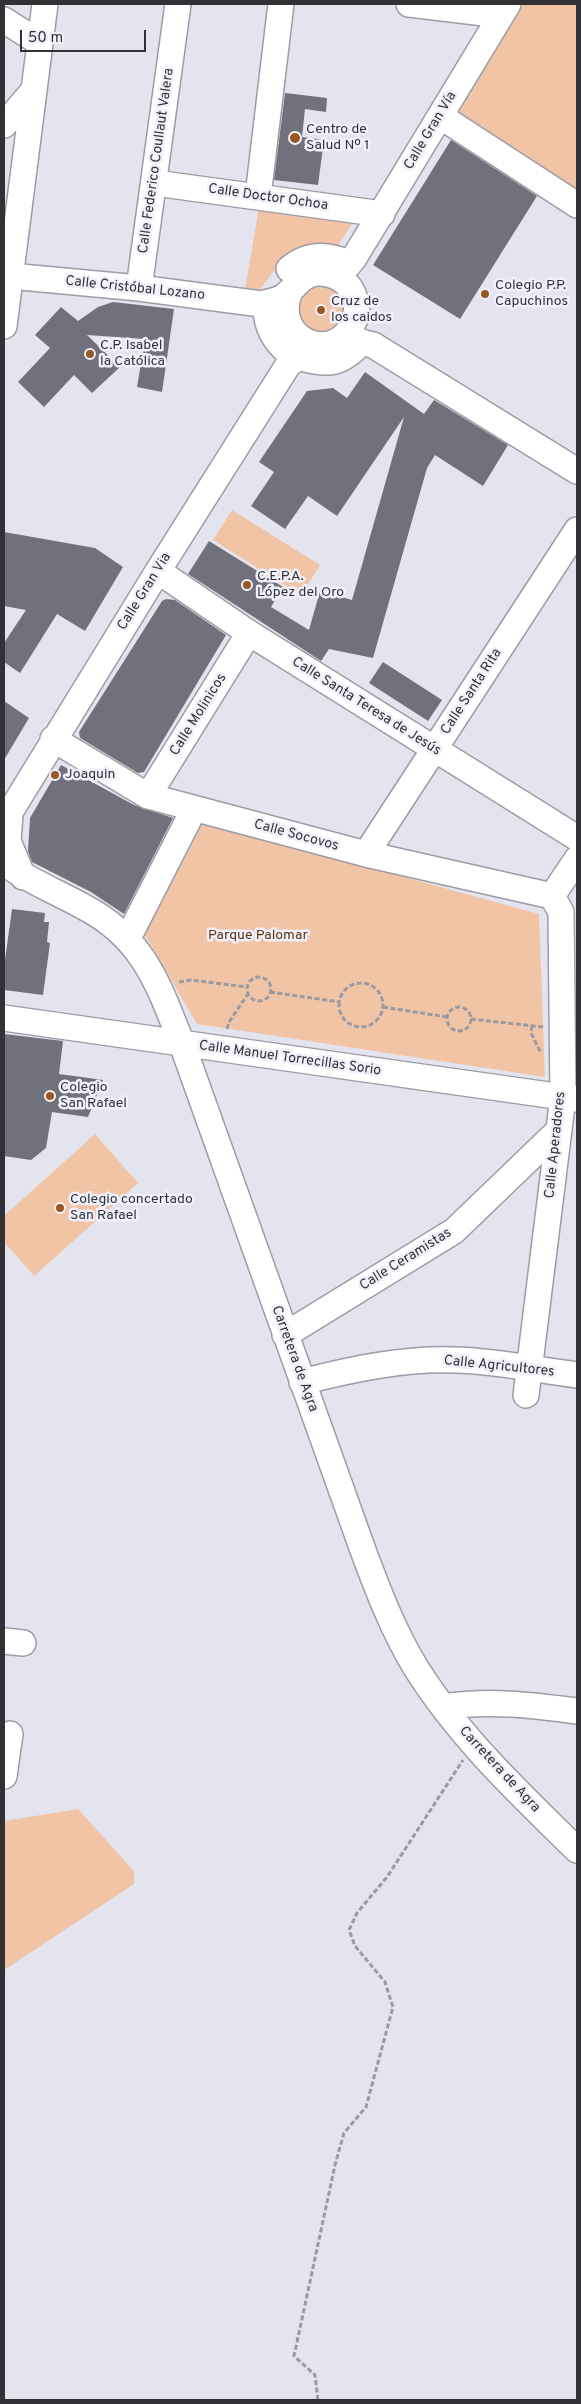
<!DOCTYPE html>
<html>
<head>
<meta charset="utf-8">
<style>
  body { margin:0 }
  #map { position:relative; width:581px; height:2404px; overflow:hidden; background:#e4e4ef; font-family:Overpass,sans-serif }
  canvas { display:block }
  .frame { position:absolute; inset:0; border:5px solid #323236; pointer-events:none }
  .scale { position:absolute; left:20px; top:30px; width:126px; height:22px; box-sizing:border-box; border:2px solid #323236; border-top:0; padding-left:6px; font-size:15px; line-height:18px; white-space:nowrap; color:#323236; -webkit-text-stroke:4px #f1f1fc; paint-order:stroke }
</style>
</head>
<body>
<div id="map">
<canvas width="581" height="2404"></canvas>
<div class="frame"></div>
<div class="scale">50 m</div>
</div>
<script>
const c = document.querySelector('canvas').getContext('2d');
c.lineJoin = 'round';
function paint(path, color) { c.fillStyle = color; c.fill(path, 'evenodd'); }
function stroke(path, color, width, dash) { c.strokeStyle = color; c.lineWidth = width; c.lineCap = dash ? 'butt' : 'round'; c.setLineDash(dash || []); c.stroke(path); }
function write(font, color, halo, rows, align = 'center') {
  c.font = font + ' Overpass,sans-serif'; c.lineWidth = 5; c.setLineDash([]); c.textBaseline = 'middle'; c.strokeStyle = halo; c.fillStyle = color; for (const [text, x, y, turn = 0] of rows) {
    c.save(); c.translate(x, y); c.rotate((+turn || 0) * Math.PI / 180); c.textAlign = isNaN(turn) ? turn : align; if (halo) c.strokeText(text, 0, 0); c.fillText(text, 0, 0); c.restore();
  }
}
paint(new Path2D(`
  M508 4H577V205L440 116Z
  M259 207 354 221 335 250C290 257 285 252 259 292L245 290Z
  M298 308a23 23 0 1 1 46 0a23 23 0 1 1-46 0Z
  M232 510 320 565 301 595 213 540Z
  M203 822 539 914 545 1077 197 1024 145 935Z
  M95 1134 138 1183 34 1276 4 1242V1216Z
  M78 1809 134 1871V1884L4 1970V1821Z`), '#f1c4a6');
paint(new Path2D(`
  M285 93 327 98 326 112 305 109 302 137 324 140 318 185 274 180Z
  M451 140 537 196 460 319 373 265Z
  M113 302 174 309 162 392 137 387 145 339 87 335 120 367 92 393 74 375 44 407 18 382 50 348 35 335 61 307 78 321 98 307Z
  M365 372 424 414 434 400 508 445 483 486 435 455 427 468 373 658 329 649 321 661 188 574 209 541 283 587 271 607 309 630 320 591 352 600 404 417 337 516 308 496 285 529 251 506 274 472 259 462 307 391 333 388 347 398Z
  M4 532 95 548 123 567 85 631 57 614 20 673 4 662V643L26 610 4 606Z
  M166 599 175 600 226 635 144 772 138 773 80 738 79 732 162 601Z
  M383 662 442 700 428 721 369 683Z
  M4 701 29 718 4 760Z
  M61 765 134 805 173 818 124 914 91 892 32 862 28 851 30 818Z
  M12 909 45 913 44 922H49L47 942 50 943 43 995 4 990V967Z
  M4 1034 63 1041 59 1074 103 1080 88 1117 52 1112 46 1148 31 1160 4 1156Z`), '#71717b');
const minor = new Path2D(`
  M409 4 501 15
  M4 20 40 43
  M440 116 577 205
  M4 125 34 90
  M155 183 382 214
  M258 196 281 4
  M289 269C307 253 328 254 349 263
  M329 274 345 269 354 258 508 4
  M10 276 139 288 261 304 270 307 286 318
  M139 288 178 4
  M261 304C268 302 276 301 283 297 295 289 299 276 316 273 329 272 343 278 350 288 356 298 359 310 354 321 335 367 270 340 290 291
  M265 305C267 328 273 340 291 355
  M4 326 45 4
  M335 342 350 340 373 345 577 471
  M298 357C328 366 340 365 362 342
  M158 571 249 633 577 838
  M53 739 148 796 366 854 552 896
  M148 796 249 633
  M10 814 8 841 23 877
  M4 822 158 571 288 365 305 351 319 345
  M366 854 577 530
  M4 863C29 881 57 892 84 907 144 938 159 986 182 1044L364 1553C379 1593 394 1632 416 1668 460 1738 519 1793 577 1850
  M552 896 577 859
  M128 938 194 809
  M4 1018 577 1099
  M285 1335 454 1231 559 1130
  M302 1382C352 1369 405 1358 456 1360 497 1361 537 1370 577 1375
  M526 1395 563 1097 561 912 552 896
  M4 1641 23 1643
  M443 1707C490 1700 531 1705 577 1711
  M4 1776 10 1734`);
stroke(minor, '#9c9ca6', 28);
stroke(new Path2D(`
  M247 989a12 12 0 1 1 24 0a12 12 0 1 1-24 0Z
  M179 982 191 980 247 987
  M339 1005a22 22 0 1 1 44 0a22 22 0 1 1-44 0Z
  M270 992 340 1002
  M383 1007 447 1017
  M447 1019a12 12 0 1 1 24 0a12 12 0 1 1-24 0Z
  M471 1019 543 1027
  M532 1026 531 1033 541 1053
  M227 1029 229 1022 248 994
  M318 2400 315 2375 294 2356 335 2165 344 2133 366 2107 393 2007 385 1982 355 1946 349 1930 357 1913 387 1877 463 1760`), '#9a9aa2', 3, [5, 2.5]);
stroke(minor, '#fff', 25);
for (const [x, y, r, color] of [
  [295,138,6,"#985723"],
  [485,294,5,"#985723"],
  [321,310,5,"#985723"],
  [90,354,5,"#985723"],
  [247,585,5,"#985723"],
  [55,775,5,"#985723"],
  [50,1096,5,"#985723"],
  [60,1208,5,"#985723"]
]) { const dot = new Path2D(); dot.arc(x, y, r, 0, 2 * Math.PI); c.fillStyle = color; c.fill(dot); stroke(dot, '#f1f1fc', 2); }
write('14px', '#323236', '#f1f1fc', [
  ["Centro de",306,130],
  ["Salud Nº 1",306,146],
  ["Colegio P.P.",495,286],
  ["Capuchinos",495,302],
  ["Cruz de",331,302],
  ["los caidos",331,318],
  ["C.P. Isabel",100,346],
  ["la Católica",100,362],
  ["C.E.P.A.",257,577],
  ["López del Oro",257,593],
  ["Joaquin",65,775],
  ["Colegio",60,1088],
  ["San Rafael",60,1104],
  ["Colegio concertado",70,1200],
  ["San Rafael",70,1216]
], 'left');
write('14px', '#323236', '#f1f1fc', [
  ["Calle Gran Vía",431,131,-59],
  ["Calle Federico Coullaut Valera",157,161,-82],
  ["Calle Doctor Ochoa",268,198,8],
  ["Calle Cristóbal Lozano",135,289,6],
  ["Calle Gran Via",145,592,-58],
  ["Calle Santa Rita",472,692,-57],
  ["Calle Santa Teresa de Jesús",366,707,32],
  ["Calle Molinicos",199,715,-58],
  ["Calle Socovos",296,836,15],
  ["Calle Manuel Torrecillas Sorio",290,1059,8],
  ["Calle Aperadores",556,1145,-84],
  ["Calle Ceramistas",406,1260,-32],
  ["Carretera de Agra",294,1359,70],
  ["Calle Agricultores",499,1367,6],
  ["Carretera de Agra",499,1770,47]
]);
write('14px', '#5c3210', '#f1f1fc', [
  ["Parque Palomar",258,936]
]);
</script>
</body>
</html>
